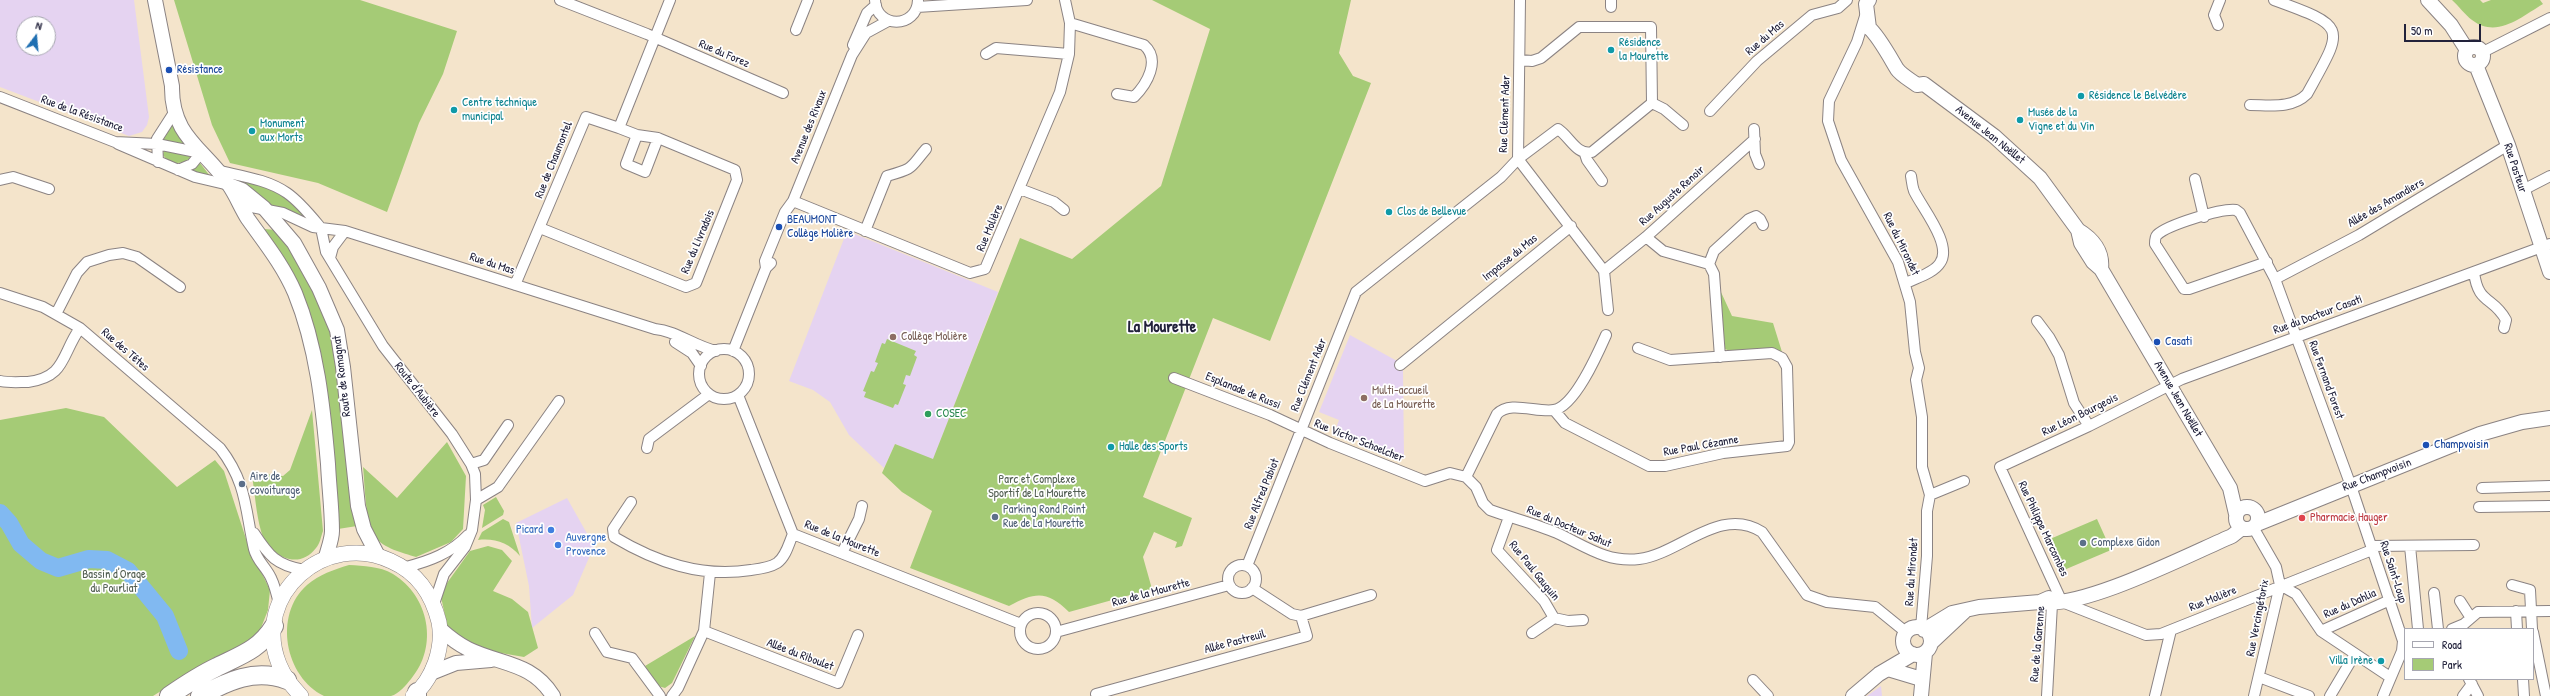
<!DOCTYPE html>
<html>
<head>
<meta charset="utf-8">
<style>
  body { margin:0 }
  #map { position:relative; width:2550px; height:696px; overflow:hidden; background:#f4e4cb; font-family:"Patrick Hand",sans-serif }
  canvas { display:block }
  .legend { position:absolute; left:2404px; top:628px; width:130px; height:52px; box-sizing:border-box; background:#fff; border:1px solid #a7a7b1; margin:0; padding:5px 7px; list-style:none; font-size:12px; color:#22223b }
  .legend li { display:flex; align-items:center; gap:8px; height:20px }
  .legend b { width:20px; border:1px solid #a7a7b1 }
  .north { position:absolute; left:16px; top:16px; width:40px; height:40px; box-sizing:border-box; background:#fff; border:1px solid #a7a7b1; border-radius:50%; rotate:16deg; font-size:11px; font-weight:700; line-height:16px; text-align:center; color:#22223b }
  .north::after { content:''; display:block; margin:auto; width:14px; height:18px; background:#1f6fb2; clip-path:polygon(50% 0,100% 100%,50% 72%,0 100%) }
  .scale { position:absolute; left:2404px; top:24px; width:77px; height:18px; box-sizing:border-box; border:2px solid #22223b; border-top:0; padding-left:5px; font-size:12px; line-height:14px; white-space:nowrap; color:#22223b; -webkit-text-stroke:3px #fff; paint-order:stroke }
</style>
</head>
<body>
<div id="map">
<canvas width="2550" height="696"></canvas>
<ul class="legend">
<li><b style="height:5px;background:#fff"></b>Road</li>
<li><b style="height:11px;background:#a5cb76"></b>Park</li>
</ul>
<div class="north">N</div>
<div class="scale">50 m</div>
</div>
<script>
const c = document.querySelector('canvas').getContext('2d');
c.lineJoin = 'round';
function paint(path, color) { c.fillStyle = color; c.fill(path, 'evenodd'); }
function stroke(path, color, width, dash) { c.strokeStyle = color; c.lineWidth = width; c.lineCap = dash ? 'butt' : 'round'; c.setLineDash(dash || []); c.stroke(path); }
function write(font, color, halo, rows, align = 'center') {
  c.font = font + ' "Patrick Hand",sans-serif'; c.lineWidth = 3.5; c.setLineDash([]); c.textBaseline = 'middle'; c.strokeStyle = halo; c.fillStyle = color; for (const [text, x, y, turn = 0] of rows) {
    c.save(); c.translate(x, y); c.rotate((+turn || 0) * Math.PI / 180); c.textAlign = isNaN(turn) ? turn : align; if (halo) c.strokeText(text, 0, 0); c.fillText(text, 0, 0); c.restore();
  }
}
paint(new Path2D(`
  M0 0H134L149 117 147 125 142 132 129 136 0 87ZM24 24H48V48H24Z
  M847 231 998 292 933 460 895 444 884 468 849 435 830 402 813 390 789 381Z
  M1350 335 1397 361 1403 370 1404 459 1335 431 1339 420 1319 412Z
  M567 498 594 546 573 595 532 628 529 586 516 523Z
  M1881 686 1882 696H1867Z`), '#e5d3f1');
paint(new Path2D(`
  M174 0H360L457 31 443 74 419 123 387 212 318 183 230 163 212 125Z
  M1152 0H1351L1339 53 1353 76 1371 83 1270 341 1213 318 1143 497 1192 518 1182 546 1175 548 1177 542 1154 532 1143 557 1152 589 1069 612C1047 590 1035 592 1009 606L910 568 932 511 902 492 882 473 895 444 933 459 1020 238 1072 259 1161 186 1210 29Z
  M2452 0H2480L2483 3 2491 0H2540L2543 4C2521 17 2497 39 2472 20 2465 15 2459 6 2452 0Z
  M172 123 187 145 162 140Z
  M164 150 189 156 191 159C179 164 171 166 163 155Z
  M200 163 210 176 209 177 191 170Z
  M242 180C259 184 301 199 305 218L265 204 241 182Z
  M264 229 277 230 306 270 334 341 357 526 338 529 324 384Z
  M1720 290 1732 316 1773 323 1782 352 1775 349 1730 351 1725 349Z
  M887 339 916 351 914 355 917 357 910 376 906 375 903 384 906 385 898 405 895 404 893 408 864 397 866 392 863 391 871 371 874 372 878 363 875 362 882 343 885 344Z
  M66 408 104 417 177 487 215 460 224 471 248 545 270 590 268 610 259 633 246 645 215 657 153 696H0V420Z
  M312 410 323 531C321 536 320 544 316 548 298 572 268 555 261 531 256 513 255 494 252 476L259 473 283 476 290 470Z
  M447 442 466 476 463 529 451 542 416 557C403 553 383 548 375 537 365 522 365 486 363 467L397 498Z
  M496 497 504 511 503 515 482 528 485 510 483 505Z
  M503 519 509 522 520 556C509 543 495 538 478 540L482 532Z
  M2097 519 2111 550 2064 570 2050 539Z
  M488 546 502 550 512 561 493 591 512 599 528 612 538 648 524 657 472 648 448 629 441 597 447 583 470 551Z
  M349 565C364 566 379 566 393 574 429 596 439 646 411 679 406 685 399 694 391 696 375 696 341 696 324 696 285 677 273 615 307 585 320 574 333 570 349 565Z
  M695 636 672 683 665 688 658 686 645 666Z`), '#a5cb76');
stroke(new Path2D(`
  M0 513 9 523 21 544 41 561 58 568 89 559 107 560 128 571 165 616 179 651`), '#81b9f1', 18);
const street = new Path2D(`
  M560 0 647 34 783 93
  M875 0C876 29 917 29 918 0
  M917 7 1027 0
  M1611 7V0
  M1866 13 1857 42 1829 101 1828 121 1841 160 1898 262 1910 302 1915 352 1919 368 1916 380 1922 417V467L1930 495 1927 511V556L1921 628
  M1070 23 1144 45C1161 60 1147 84 1134 97L1117 94
  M2218 25 2214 15 2220 0
  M796 30 808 0
  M853 45 867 13 876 5
  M2483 52 2550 18
  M986 54 996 48 1069 54
  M0 97 115 142 157 144 201 153 192 164 178 170
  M1652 103 1664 109 1683 125
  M2250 105C2270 105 2292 109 2307 94 2344 27 2349 27 2274 0
  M1710 111 1757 61 1812 15 1838 8 1847 0
  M1754 129 1755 154 1759 164
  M637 135 626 164 645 172 658 138
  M118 144 195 177 229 185
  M1585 154 1587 160 1602 181
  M1518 159 1604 271 1608 310
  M1518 159 1520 0
  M158 162 157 139 175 111
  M216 170C240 176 267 179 287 193 300 202 311 216 321 228
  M2195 179 2204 217
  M0 180 13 177 49 189
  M1020 189 1054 202 1064 210
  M2523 190 2550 176
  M793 201 970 273 985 269 1060 92 1069 54 1070 23 1065 0
  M241 205 283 213 313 227 345 231 655 329C677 331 694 346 716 351
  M321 228 326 252 383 346 452 434 471 464 475 474 476 500 472 530 465 547 444 574 434 604
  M540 228 686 287 696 283 737 180 735 170 658 138 637 135 619 128
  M865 231 887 176C915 168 909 169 926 149
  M1646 237 1663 251 1709 264 1714 274 1720 357
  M330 258 333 247 345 231
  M2267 262 2189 289H2184L2155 244C2155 240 2155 237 2157 235 2167 225 2222 208 2236 210L2240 213 2275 279 2351 486 2403 641 2402 651 2383 696
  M1709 264 1714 251 1749 219 1756 216 1760 219 1763 225
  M766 268 765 261 785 212 793 201 852 55 866 33 888 21
  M1604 271 1646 237 1755 139
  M2474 272C2478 305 2493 296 2506 320L2504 328
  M2275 279 2359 235 2508 145
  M1906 283C1916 278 1934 273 1940 263 1953 245 1922 208 1914 191 1912 186 1912 181 1911 176
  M515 285 586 117 619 128 670 0
  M0 293 43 307 80 328 220 448C247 483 245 509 254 549 257 561 266 567 271 578 275 586 277 595 279 604
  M56 314 77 273 87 262 109 255 123 253 137 257 180 287
  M2037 321 2049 337 2059 355 2074 403 2089 426
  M675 342 692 353 701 366
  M699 374a25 25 0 1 1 50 0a25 25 0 1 1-50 0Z
  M733 351 766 268 771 263
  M1400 365 1571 226
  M1174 378 1270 415 1330 443 1425 481 1450 473 1466 477 1476 487 1483 503 1490 510C1512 518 1536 524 1557 533 1585 546 1607 563 1639 559 1680 554 1720 505 1762 532L1807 595 1827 602 1875 607 1907 633
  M0 381C9 383 19 382 28 382 66 377 61 355 80 328
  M738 395 793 534 1021 624
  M1554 410 1565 423 1649 466H1665L1723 453 1787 446 1789 442 1787 367 1782 358 1772 353 1670 360 1638 348
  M647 448 649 439 709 394
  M471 464 484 460 508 425
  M1466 477 1497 414C1510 400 1537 413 1554 410 1575 406 1598 353 1606 335
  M2482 488 2550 486
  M1930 495 1964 481
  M476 500 498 487 559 401
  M631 502 613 529 614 537C656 562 701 578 751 570 759 569 769 568 777 563 786 557 789 543 793 534
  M2479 507 2550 506
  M1509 517 1497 550 1544 601 1554 618
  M2253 527 2276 567 2280 585 2254 696
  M254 533C269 556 276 565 304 570
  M2371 546 2474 545
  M2410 546 2418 629
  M2372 550 2161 634 2146 635 2062 602 2000 467 2089 426 2182 379 2550 244
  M842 553 859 519 862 506
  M1228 579a14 14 0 1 1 28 0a14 14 0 1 1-28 0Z
  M1247 566 1356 292 1501 177 1518 159 1558 129C1570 137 1577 156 1592 152L1652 103 1651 27H1579L1541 58 1532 61 1520 60
  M406 567C430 561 451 553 468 535
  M2280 585 2296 594 2321 631 2390 677
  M2512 585 2530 590 2532 629
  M2434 593 2438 629
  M2460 601 2471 618
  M2516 611 2517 629
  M1020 631a18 18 0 1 1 36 0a18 18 0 1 1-36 0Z
  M1301 616 1371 595
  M2452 629 2464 624 2478 612 2550 611
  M704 631 838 683 858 635
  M2321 631 2390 600
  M1056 632 1229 585
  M2533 632 2546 696
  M595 633 607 652 632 658 660 696
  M1532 633 1554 618 1568 621 1583 620
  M2259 677 2309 696
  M2469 679 2478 696
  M2523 679 2524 696
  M1753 680 1768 696
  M1096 694 1307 636 1301 616 1292 614 1252 588
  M672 696 678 688 704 631 710 573
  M2047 696 2052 604 2057 598
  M2155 696 2171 630
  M2330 696 2355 654
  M2463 696 2472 684`);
const secondary = new Path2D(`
  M155 0 172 86C171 137 205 149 229 185 236 195 241 208 248 219 265 243 283 265 295 293 317 347 323 406 328 464 329 486 332 509 332 531 332 539 328 549 326 557
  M1869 0 1866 4 1869 28C1878 35 1891 59 1897 69 1901 75 1912 81 1917 85L1924 84 1994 136 2040 178 2078 230 2081 243 2093 262 2101 269 2230 488 2236 514
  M2428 0 2451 25 2467 50
  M2465 56a9 9 0 1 1 18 0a9 9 0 1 1-18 0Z
  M2476 65 2508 145 2550 272
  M229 185 242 190 264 208 294 243 319 288 337 330 343 367 358 506 364 529 377 554
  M2078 230C2093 239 2103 252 2101 269
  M2236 518a11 11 0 1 1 22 0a11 11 0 1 1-22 0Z
  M2257 524 2480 434 2522 422 2550 418
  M2040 602C2081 610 2190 554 2232 536L2242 528
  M1903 641a14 14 0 1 1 28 0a14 14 0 1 1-28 0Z
  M440 629C449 637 458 644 468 649 501 665 532 662 553 696
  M1924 630 1952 613 1979 607 2040 602 2049 598
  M1931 643 1964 612
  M1888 669 1918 678
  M431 673 456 663 491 660
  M1853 696 1879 674 1913 654
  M1921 696 1925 653`);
const primary = new Path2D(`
  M301 696C292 686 284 677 279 664 251 594 326 530 391 561 418 573 432 594 439 622 444 648 433 679 413 696`);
const highway = new Path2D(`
  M169 696C185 685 200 675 217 667 241 655 259 650 274 626
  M200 696C228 681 255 668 287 680
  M417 696V692`);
stroke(street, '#8b8383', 12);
stroke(secondary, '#8b8383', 16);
stroke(primary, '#8b8383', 16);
stroke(highway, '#8b8383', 20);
stroke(street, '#fff', 10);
stroke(secondary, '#fff', 14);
stroke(primary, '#fff', 15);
stroke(highway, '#fff', 18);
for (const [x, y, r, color] of [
  [1611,50,4,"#0f9aa8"],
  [169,70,4,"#1a4fb4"],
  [2081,96,4,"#0f9aa8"],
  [454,110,4,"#0f9aa8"],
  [2020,120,4,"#0f9aa8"],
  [252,131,4,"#0f9aa8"],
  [1389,212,4,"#0f9aa8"],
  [779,227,4,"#1a4fb4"],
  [893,337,4,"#8d6e63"],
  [2157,342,4,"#1a4fb4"],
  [1364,398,4,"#8d6e63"],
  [928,414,4,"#2e9e5b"],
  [2426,445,4,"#1a4fb4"],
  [1111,447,4,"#0f9aa8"],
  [242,484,4,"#5c6f8a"],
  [995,517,4,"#5c6f8a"],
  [2302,518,4,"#e0444e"],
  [551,530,4,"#3f7fe0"],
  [2083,543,4,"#5c6f8a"],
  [558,545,4,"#3f7fe0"],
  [2381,661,4,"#0f9aa8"]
]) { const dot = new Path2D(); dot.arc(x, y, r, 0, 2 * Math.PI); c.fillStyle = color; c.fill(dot); stroke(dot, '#fff', 1.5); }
write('12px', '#22223b', '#fff', [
  ["Rue du Mas",1765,38,-41],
  ["Rue du Forez",724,54,23],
  ["Rue de la Résistance",82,114,20],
  ["Rue Clément Ader",1505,114,-88],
  ["Avenue des Rivaux",809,127,-68],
  ["Avenue Jean Noëllet",1990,135,39],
  ["Rue de Chaumontel",554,160,-68],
  ["Rue Pasteur",2515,168,72],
  ["Rue Auguste Renoir",1672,196,-42],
  ["Allée des Amandiers",2386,203,-30],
  ["Rue Molière",990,228,-67],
  ["Rue du Livradois",698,242,-67],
  ["Rue du Mirondet",1901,244,64],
  ["Impasse du Mas",1510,258,-39],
  ["Rue du Mas",492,264,18],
  ["Rue du Docteur Casati",2318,315,-20],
  ["Rue des Têtes",125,350,41],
  ["Rue Clément Ader",1309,375,-68],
  ["Route de Romagnat",342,376,-97],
  ["Rue Fernand Forest",2326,380,70],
  ["Route d'Aubière",417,390,52],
  ["Esplanade de Russi",1243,391,22],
  ["Avenue Jean Noëllet",2178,399,60],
  ["Rue Léon Bourgeois",2080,415,-26],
  ["Rue Victor Schoelcher",1359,441,22],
  ["Rue Paul Cézanne",1701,446,-10],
  ["Rue Champvoisin",2377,475,-21],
  ["Rue Alfred Pabiot",1262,494,-68],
  ["Rue du Docteur Sahut",1569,527,23],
  ["Rue Philippe Marcombes",2043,529,65],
  ["Rue de la Mourette",842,539,22],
  ["Rue Paul Gauguin",1534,571,51],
  ["Rue du Mirondet",1912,572,-86],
  ["Rue Saint-Loup",2393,572,72],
  ["Rue de la Mourette",1151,593,-15],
  ["Rue Molière",2213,599,-22],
  ["Rue du Dahlia",2350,604,-24],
  ["Rue Vercingétorix",2258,618,-79],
  ["Allée Pastreuil",1235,642,-15],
  ["Rue de la Garenne",2038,644,-85],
  ["Allée du Riboulet",800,655,21]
]);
write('12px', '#0d838f', '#fff', [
  ["Résidence",1619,43],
  ["la Mourette",1619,57],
  ["Résidence le Belvédère",2089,96],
  ["Centre technique",462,103],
  ["municipal",462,117],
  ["Musée de la",2028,113],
  ["Vigne et du Vin",2028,127],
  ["Monument",260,124],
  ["aux Morts",260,138],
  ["Clos de Bellevue",1397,212],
  ["Halle des Sports",1119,447],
  ["Villa Irène",2373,661,"right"]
], 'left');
write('12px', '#164399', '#fff', [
  ["Résistance",177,70],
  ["BEAUMONT",787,220],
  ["Collège Molière",787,234],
  ["Casati",2165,342],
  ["Champvoisin",2434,445]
], 'left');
write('12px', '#785e54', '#fff', [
  ["Collège Molière",901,337],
  ["Multi-accueil",1372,391],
  ["de La Mourette",1372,405]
], 'left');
write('12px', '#27864d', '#fff', [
  ["COSEC",936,414]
], 'left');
write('12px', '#4e5e75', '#fff', [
  ["Aire de",250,477],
  ["covoiturage",250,491],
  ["Parking Rond Point",1003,510],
  ["Rue de La Mourette",1003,524],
  ["Complexe Gidon",2091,543]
], 'left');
write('12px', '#505d50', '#fff', [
  ["Parc et Complexe",1037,480],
  ["Sportif de La Mourette",1037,494],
  ["Bassin d'Orage",114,575],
  ["du Pourliat",114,589]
]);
write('12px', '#be3a42', '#fff', [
  ["Pharmacie Hauger",2310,518]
], 'left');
write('12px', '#366cbe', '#fff', [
  ["Picard",543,530],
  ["Auvergne",566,538,"left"],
  ["Provence",566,552,"left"]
], 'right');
write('bold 16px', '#22223b', '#fff', [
  ["La Mourette",1162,328]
]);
</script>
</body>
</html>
